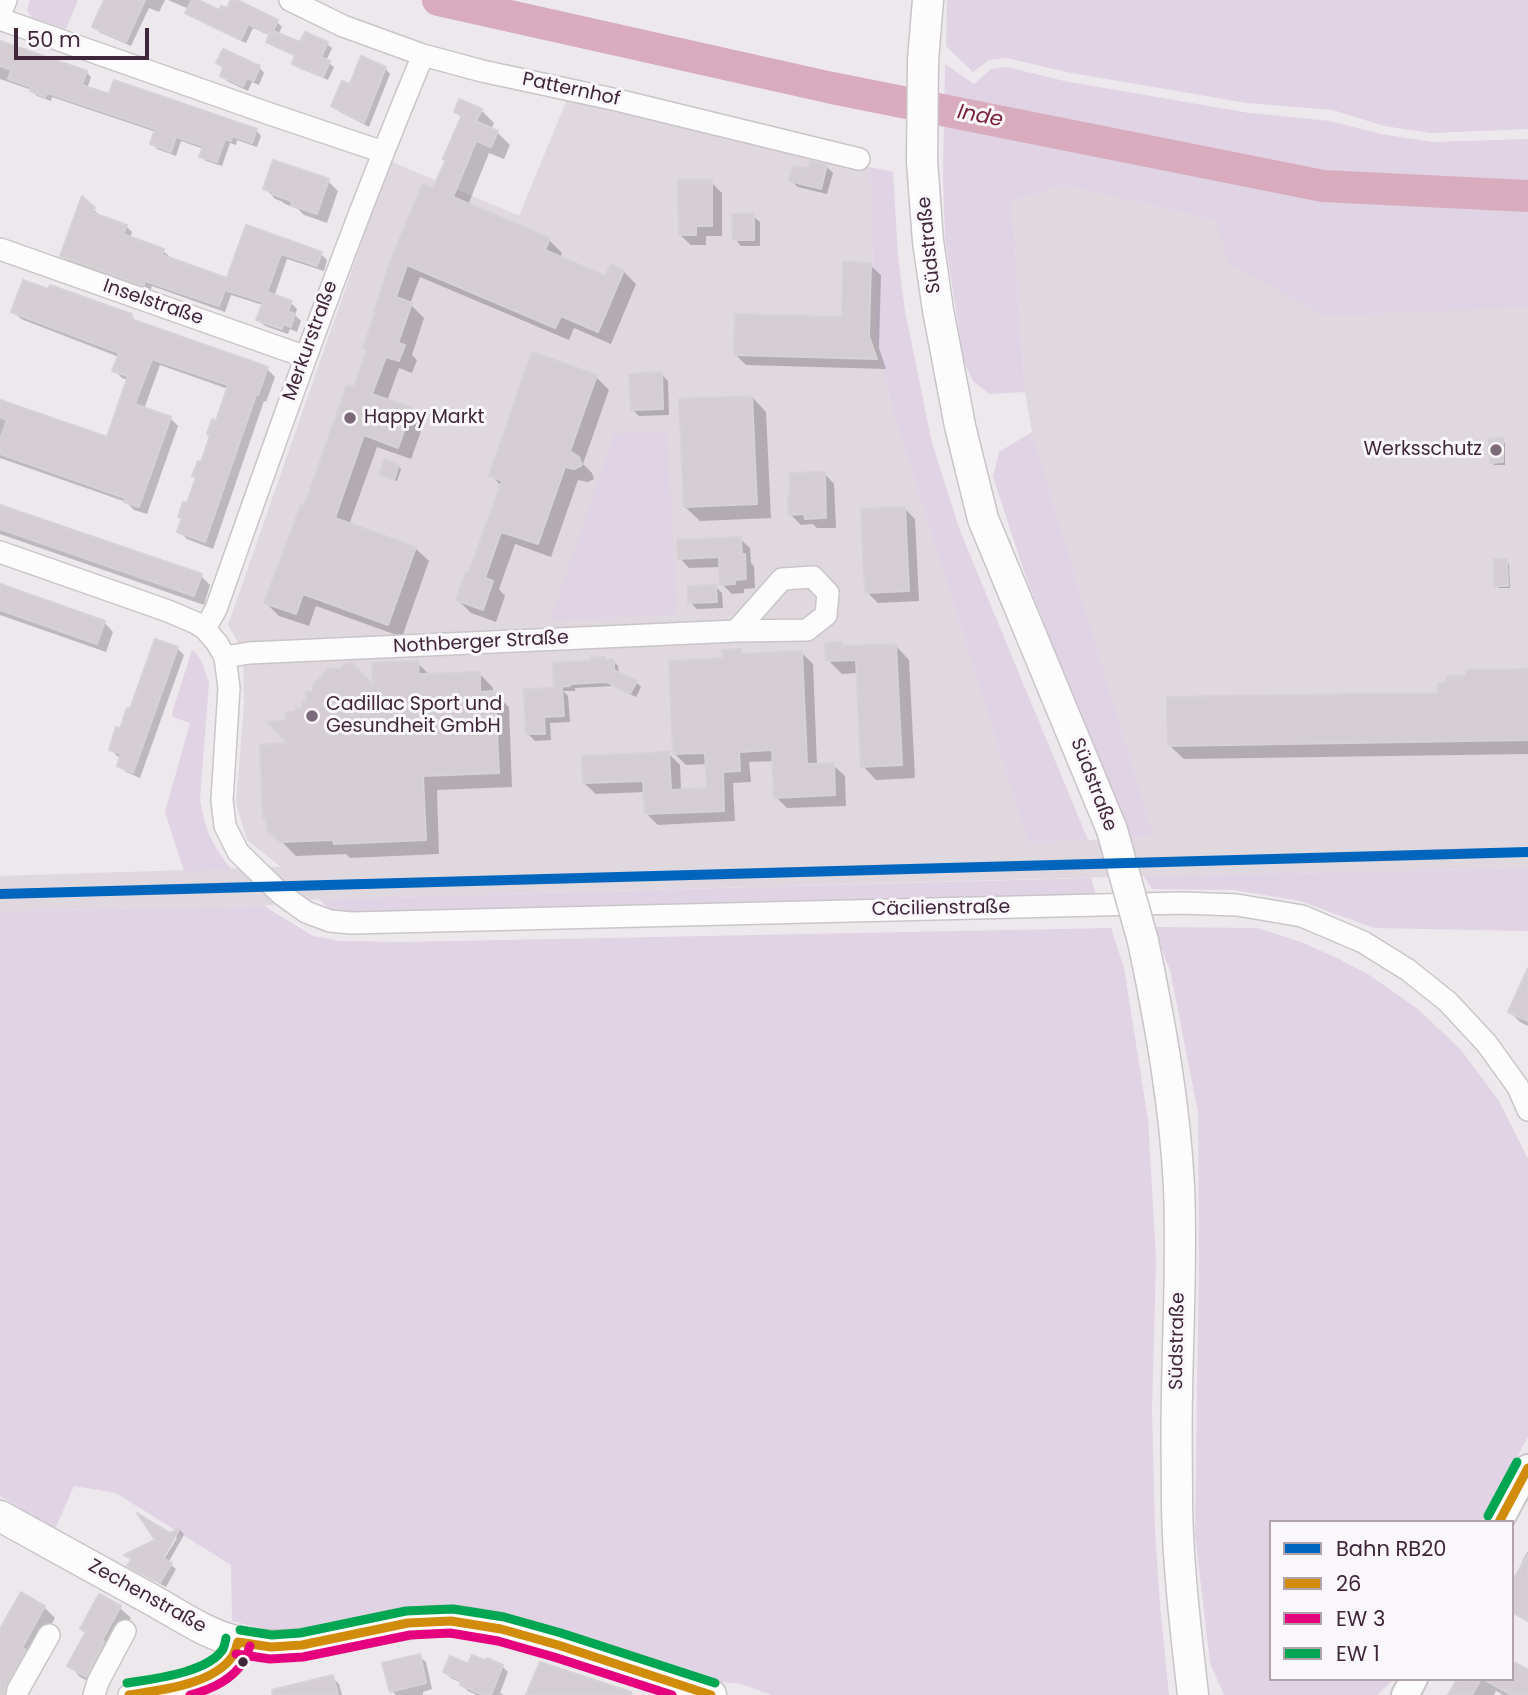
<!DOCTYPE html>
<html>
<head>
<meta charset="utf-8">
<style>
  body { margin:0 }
  #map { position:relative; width:1528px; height:1695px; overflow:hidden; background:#ece8ec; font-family:Poppins,sans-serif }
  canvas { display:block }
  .legend { position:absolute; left:1269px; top:1520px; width:245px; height:161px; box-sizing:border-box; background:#faf7fa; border:2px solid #b0a3ad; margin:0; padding:9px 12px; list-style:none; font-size:21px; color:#40263a }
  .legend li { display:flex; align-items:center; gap:14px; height:35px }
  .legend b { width:35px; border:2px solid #b0a3ad }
  .scale { position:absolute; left:14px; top:28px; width:135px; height:32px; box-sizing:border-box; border:4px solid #40263a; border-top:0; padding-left:9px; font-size:21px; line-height:24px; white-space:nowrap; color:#40263a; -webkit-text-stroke:5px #faf7fa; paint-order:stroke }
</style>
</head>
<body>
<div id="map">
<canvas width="1528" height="1695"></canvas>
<ul class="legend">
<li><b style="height:9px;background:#0065bd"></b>Bahn RB20</li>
<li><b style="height:9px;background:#d28c0c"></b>26</li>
<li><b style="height:9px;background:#e5007d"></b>EW 3</li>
<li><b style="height:9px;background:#00a651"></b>EW 1</li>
</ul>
<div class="scale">50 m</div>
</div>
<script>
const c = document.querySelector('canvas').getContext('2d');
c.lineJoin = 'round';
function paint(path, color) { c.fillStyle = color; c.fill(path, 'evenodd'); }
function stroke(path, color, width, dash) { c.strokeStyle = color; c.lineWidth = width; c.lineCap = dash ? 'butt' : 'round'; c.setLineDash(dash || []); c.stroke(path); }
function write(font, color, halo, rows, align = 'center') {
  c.font = font + ' Poppins,sans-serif'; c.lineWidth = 6; c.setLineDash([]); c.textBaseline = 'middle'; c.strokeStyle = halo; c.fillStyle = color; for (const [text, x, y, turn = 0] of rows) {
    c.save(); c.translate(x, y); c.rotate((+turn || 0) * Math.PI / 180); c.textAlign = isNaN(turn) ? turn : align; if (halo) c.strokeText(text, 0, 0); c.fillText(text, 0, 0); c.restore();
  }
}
paint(new Path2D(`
  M568 97 744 142 870 167 875 337 893 412 1028 843 1154 837 1032 432 1025 392 1012 201 1064 185 1216 221 1472 308 1528 307V868L1144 876 319 899 264 906 0 911V876L281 867 247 840 236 803 244 705 243 651 228 625 390 161 519 216Z`), '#dfd8df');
paint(new Path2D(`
  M30 0H78L66 29 32 18 27 10Z
  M947 0H1528V129L1431 133 1384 126 1333 110 1247 103 1066 72 1007 58 989 60 973 72 946 46Z
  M945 64 974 84 991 69 1007 67 1064 81 1249 113 1330 121 1381 134 1432 142 1528 139V307L1326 316 1228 263 1216 221 1064 185 1012 201 1025 392 989 394 973 381 964 362 945 239 943 175Z
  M870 167 893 172 898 257 905 311 932 443 960 531 1088 840 1028 843 893 412 875 337Z
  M667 431 677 614 550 621 614 434Z
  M1032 432 1154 837 1128 838 1027 580 993 477 999 452Z
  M192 650 197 654 202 663 209 683 200 798C204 829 212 844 231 869L184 871 165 812 190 723 173 717 172 713Z
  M1528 868V931L1374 928 1300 901 1234 890 1152 889 1144 876Z
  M1091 878 1096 896 335 914 319 899Z
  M264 906 313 936 339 941 404 942 1111 928 1124 968 1148 1120 1156 1260 1152 1410 1155 1533 1160 1605 1169 1695H771L741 1684 696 1679 454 1608 407 1609 302 1629 271 1631 232 1621 231 1565 116 1493 74 1486 55 1529 0 1496V911Z
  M1153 927 1257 928 1301 942 1337 958 1369 975 1418 1009 1461 1050 1499 1101 1528 1159V1437L1481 1522H1271V1679H1394L1377 1695H1224L1210 1663 1195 1534 1199 1258 1198 1112 1170 970Z`), '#e0d3e4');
paint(new Path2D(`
  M106 0H165L159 12 149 8 131 46 99 32 94 26Z
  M168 0H194L220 12 277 22 282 27 278 35 301 45 327 44 332 48 326 61 334 67 328 80 299 68 294 63 297 57 273 46 268 42 271 36 253 28 246 43 192 17 188 12 189 9Z
  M0 51 86 72 91 77 87 89 110 96 256 130 261 136 257 147 237 140 236 145 230 143 222 166 206 161 201 156 204 149 181 141 176 156 157 149 152 144 156 132 52 97 51 101 37 96 32 90 0 79Z
  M218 63 259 67 264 73 259 85 252 82 248 91 227 81 222 75 224 69Z
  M385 68 390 74 369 127 338 111 333 106 350 86Z
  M481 110 494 123 491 130 497 132 510 145 504 159 489 153 468 205 549 240 562 253 560 258 606 278 623 271 636 284 611 344 574 328 569 340 420 277 410 304 424 318 412 355 417 360 412 373 399 368 387 401 411 410 424 423 411 459 377 447 349 525 415 548 429 561 402 637 316 606 309 626 279 616 266 603 355 389 368 352 365 348 448 161 462 118 456 112Z
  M826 166 833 173 827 194 798 187 791 181 810 171Z
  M328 181 338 191 327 223 304 215 298 209 285 204 281 201 275 199 265 188Z
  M711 182 722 193V236H706V245H691L680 235Z
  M83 199 100 216 126 226 132 232 130 239 163 251 170 257 169 260 229 281 247 228 321 254 327 260 324 271 287 259 274 297 291 303 297 309 295 315 301 321 297 332 290 329 288 334 265 326 258 319 263 305 231 295 225 312 152 286 150 291 68 262 62 256Z
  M753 216 760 222V246H741L735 239Z
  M870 265 881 275 879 348 886 369 746 365 735 354 844 319Z
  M13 311 131 316 140 325 267 369 275 377 266 402 264 401 213 549 187 539 179 531 183 519 180 517 188 506 228 389 160 365 144 409 170 418 178 426 147 514 134 510 126 502 0 458V402L108 439 128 380 122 378 114 370 119 357 21 319Z
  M661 374 668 381 669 415 639 416 632 409Z
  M596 377 609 390 583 464 592 473 594 479 588 482 578 480 551 557 515 544 499 589 505 596 496 622 471 613 458 600 470 575 502 487 491 475Z
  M752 397 766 412 771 518 700 521 685 507Z
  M1502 440 1505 443V465H1494L1492 462Z
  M398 466 401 469 397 481 384 477 381 474Z
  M824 473 834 484 836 528H817L813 524 801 525 790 514Z
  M0 506 201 576 210 585 204 605 0 534Z
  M904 508 915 519 919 601 878 603 867 592Z
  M740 539 750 548 751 563 754 566 755 588 744 589V593L732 594 722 584 721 567 689 568 680 558Z
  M1506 561 1509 564 1510 588H1499L1496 585Z
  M0 586 104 622 113 632 106 652 0 615Z
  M716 587 722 593 723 608 697 609 690 602Z
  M841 644 845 648 896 646 909 660 915 778 876 780 863 766 858 673 842 674 828 660Z
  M177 648 184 655 140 778 126 772 119 766 122 758 117 756 111 749 131 711Z
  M740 651 745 655 802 653 813 664 817 766 833 765 845 776 846 806 787 808 776 797 774 761 749 762 751 782 733 783 735 821 658 825 646 813 645 792 596 794 584 783 669 754 680 765 681 791 709 790 708 764 686 765 675 754 725 660Z
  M604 659 607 661H613L618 666 619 674 636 682 641 687 636 697 613 686 575 688V691H563L568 696 570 722 550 723 551 740 535 741 528 734 559 690 555 686 592 662Z
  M417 663 430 675 479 673 493 688V693L509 707 512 787 437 790 439 854 350 858 346 854 296 856 269 829 268 821 264 817 292 745 288 722 298 714 376 689Z
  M1528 670V754L1184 759 1169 745 1440 695Z
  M1528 972V1026L1520 1022 1510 1012Z
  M180 1530 184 1535 168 1563 176 1569 166 1587 135 1571 130 1566 133 1560 127 1555ZM174 1535 177 1538 160 1566 157 1564Z
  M1528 1551V1622L1512 1613V1586L1525 1564 1522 1561Z
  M100 1596 120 1608 131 1618 112 1652 97 1686 80 1677 70 1666 87 1634 82 1628Z
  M44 1607 55 1618 32 1658 16 1695H1L0 1633Z
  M419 1656 426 1662 432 1689 423 1692V1695H396L392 1691Z
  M469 1666H502L508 1672 500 1693 504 1695H477L468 1691 462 1685V1683L451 1678 445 1672Z
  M1528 1672V1695H1503L1496 1691 1494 1695H1450L1459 1679H1512Z
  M332 1677 339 1684 342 1695H295Z`), '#0003');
stroke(new Path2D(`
  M438 0 832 88 1323 186 1528 196`), '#d8acbc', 32);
const building = new Path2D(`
  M104 0H145L126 42 92 27Z
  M192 0H198L219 10 221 6 227 8 231 0H237L278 20 273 31 300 42 305 32 328 42 321 57 330 61 323 77 292 64 295 55 266 42 270 34 248 24 241 40 185 13Z
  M0 41 87 71 82 85 109 94 114 80 257 129 252 143 232 136 231 141 225 139 217 162 199 157 203 146 176 137 171 152 150 144 155 129 47 93 45 97 30 91 31 87 8 79 11 70 0 66Z
  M223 49 260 66 254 81 247 78 243 86 220 76 223 67 216 63Z
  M361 56 386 67 364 123 331 106 342 81 350 84Z
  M459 99 482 109 476 121 498 131 491 147 476 141 453 197 550 238 545 250 605 276 611 264 624 270 598 332 561 316 555 328 407 265 396 297 412 303 398 343 405 345 399 361 386 357 372 394 412 408 398 448 364 435 335 518 416 547 388 625 303 594 296 614 264 603 301 505 304 507 347 385 354 387 367 350 363 348 376 311H374L391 259 423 184 433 188 446 160 443 159 462 115 454 112Z
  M273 160 329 179 317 214 291 205 292 201 272 194 273 192 263 189Z
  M810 161 827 165 821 189 789 181 793 166 808 169Z
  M678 180H712V226H696V235H679Z
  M82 196 95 208 93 213 127 225 123 234 164 249 162 255 227 278 246 225 322 252 317 266 281 254 267 292 292 301 288 311 295 314 291 327 283 324 282 329 256 320 263 302 225 290 219 306 145 281 144 286 60 256Z
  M732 214H754V240H733Z
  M843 262 871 263 869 336 877 359 734 355 735 314 842 317Z
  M23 280 48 289 50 285 120 310 132 314 131 319 268 367 258 395H256L205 542 177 532 182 518 178 517 183 502 187 503 196 477 192 476 198 461 201 462 210 436 207 434 212 419 216 421 228 385 152 359 135 404 171 417 139 507 124 502 125 498 0 454V440L7 420 0 417V400L107 437 128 376 112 371 119 353 11 312Z
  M532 352 597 375 570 451 579 457 582 465 574 469 565 467 538 544 501 532 485 578 493 581 483 610 456 600 466 571 469 572 502 481 489 476Z
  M662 372 663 409 631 410 629 374Z
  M752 396 757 504 684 507 679 399Z
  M1503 438V462L1490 463 1489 439Z
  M385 459 399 465 394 480 379 474Z
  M825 472 826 518 805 519 804 514 789 515 788 496H790V473Z
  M0 505 202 574 194 596 0 529Z
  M905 507 909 591 865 593 861 509Z
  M741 537 742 554H745L746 579 735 580V584L720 585 719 557 678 559 677 540Z
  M1494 559H1507L1508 586H1494Z
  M0 584 105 621 97 644 0 610Z
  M716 585 717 602 688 603V586Z
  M155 639 178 647 133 773 117 766 121 754 109 750 116 727 120 729 127 708 130 709Z
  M842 642V646L896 644 902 765 861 767 856 660 826 661 825 643Z
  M741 649V654L802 651 807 764 834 763 835 795 774 798 772 750 739 752 740 771 723 772 724 811 645 814 643 781 583 783 582 756 669 752 671 790 707 788 705 753 673 754 669 661 723 658 722 650Z
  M605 657V660L614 659V670L637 681 630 694 607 682 570 684V686L554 687 553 663 591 661 590 658Z
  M418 661 419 674 480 672V692L495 691 499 773 423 776 426 840 334 844 333 840 280 842 267 830 266 817 263 818 260 745 288 743 268 722 286 720V712H296V708H302V702H306V692H313V685L328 669H340L345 664 352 663 373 685 372 663Z
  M1528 669V740L1168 746 1167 697 1438 693V683H1447V676H1466V670Z
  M562 688 564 716 544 717 545 734H526L524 689Z
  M1528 968V1021L1508 1012Z
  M137 1513 170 1533 180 1528 163 1558 172 1563 160 1583 127 1566 132 1559 124 1555 155 1540Z
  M1528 1554V1621L1512 1612V1582Z
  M21 1592 45 1606 22 1648 26 1650 7 1684 4 1695H0V1629Z
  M99 1594 121 1606 102 1640 104 1642 86 1677 67 1666 86 1632 80 1629Z
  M420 1654 426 1683 390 1692 382 1663Z
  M472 1655 486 1661 487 1658 503 1665 491 1695H483L460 1685 462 1681 443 1672 450 1656 468 1664Z
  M1512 1661 1528 1670V1695H1512L1483 1679H1512Z
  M540 1662 631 1692V1695H526Z
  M333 1675 338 1695H273L272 1690Z
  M1457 1679H1481L1472 1695H1448Z`);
paint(building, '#d4ced3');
stroke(building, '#d5d1d5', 2);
const minor = new Path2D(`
  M290 0 343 26 423 55 482 71 617 100 859 159
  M0 14 6 0
  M0 19 270 114 383 152
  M0 249 306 357
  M0 552 168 611 196 623 205 629 217 643 225 657 229 688 222 800 225 826 238 852 281 894 306 912 330 921 352 923 1182 903 1237 905 1302 916 1363 942 1408 970 1448 1002 1487 1044 1518 1087 1528 1110
  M205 629 216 609C282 422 347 237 423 55
  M225 657 249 653 736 631 807 630 826 615 828 593 813 577 782 579 736 631
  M17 1695 18 1690 49 1635
  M94 1695 98 1682 125 1631
  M129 1695C161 1689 233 1682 238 1642`);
const tertiary = new Path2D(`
  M1499 1522 1528 1468
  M1405 1695 1414 1679`);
const secondary = new Path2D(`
  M928 0 923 60 922 161 928 241 938 310 960 426 983 519 1112 830
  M1143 941C1160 1022 1175 1105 1179 1187 1182 1256 1178 1325 1177 1394 1176 1431 1177 1468 1177 1505 1178 1568 1186 1632 1193 1695
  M0 1516C51 1544 103 1573 154 1601 181 1616 209 1636 240 1642 312 1657 378 1619 450 1621 476 1622 503 1630 528 1637 590 1653 650 1676 711 1695`);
stroke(minor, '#c9c5c9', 24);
stroke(tertiary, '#c9c5c9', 30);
stroke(secondary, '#c9c4c9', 33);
stroke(minor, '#fcfcfc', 21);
stroke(tertiary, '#fcfcfc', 26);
stroke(secondary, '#fcfcfc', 30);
const secondaryBridge = new Path2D(`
  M1112 830 1143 941`);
stroke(secondaryBridge, '#c9c4c9', 33, []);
stroke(secondaryBridge, '#fcfcfc', 30);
stroke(new Path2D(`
  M1499 1522 1528 1468
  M238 1642 271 1647 302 1645 408 1623 451 1621 501 1629 558 1645 711 1695
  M129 1695C160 1690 212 1685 232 1657 235 1653 236 1647 238 1642`), '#d28c0c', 9);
stroke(new Path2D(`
  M236 1654 270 1659 303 1657 410 1635 450 1633 498 1641 554 1657 672 1695
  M190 1695C209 1690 232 1680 243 1662 246 1658 248 1651 250 1646`), '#e5007d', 9);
stroke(new Path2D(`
  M1488 1516 1517 1462
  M240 1630 272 1635 300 1633 406 1611 453 1609 504 1617 561 1633 715 1683
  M127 1683C152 1679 208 1673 223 1649 225 1645 225 1642 226 1638`), '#00a651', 9);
stroke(new Path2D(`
  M0 894 1528 852`), '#0065bd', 10);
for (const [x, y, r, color] of [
  [350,418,7,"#7c6a78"],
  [1496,450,7,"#7c6a78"],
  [312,716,7,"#7c6a78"],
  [243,1662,6,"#40263a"]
]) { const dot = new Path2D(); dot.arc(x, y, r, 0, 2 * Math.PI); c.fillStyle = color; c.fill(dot); stroke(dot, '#faf7fa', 2.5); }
write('19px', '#40263a', '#faf7fa', [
  ["Patternhof",571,90,12],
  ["Südstraße",930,245,-96],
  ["Inselstraße",153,303,19],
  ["Merkurstraße",311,341,-70],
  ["Nothberger Straße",481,643,-3],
  ["Südstraße",1093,785,69],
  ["Cäcilienstraße",941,909,-1],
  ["Südstraße",1178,1341,-89],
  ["Zechenstraße",147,1597,29]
]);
write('19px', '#40263a', '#faf7fa', [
  ["Happy Markt",364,418],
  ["Werksschutz",1482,450,"right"],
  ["Cadillac Sport und",326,705],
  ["Gesundheit GmbH",326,727]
], 'left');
write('italic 21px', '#79223f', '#faf7fa', [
  ["Inde",980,117,11]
]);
</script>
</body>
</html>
